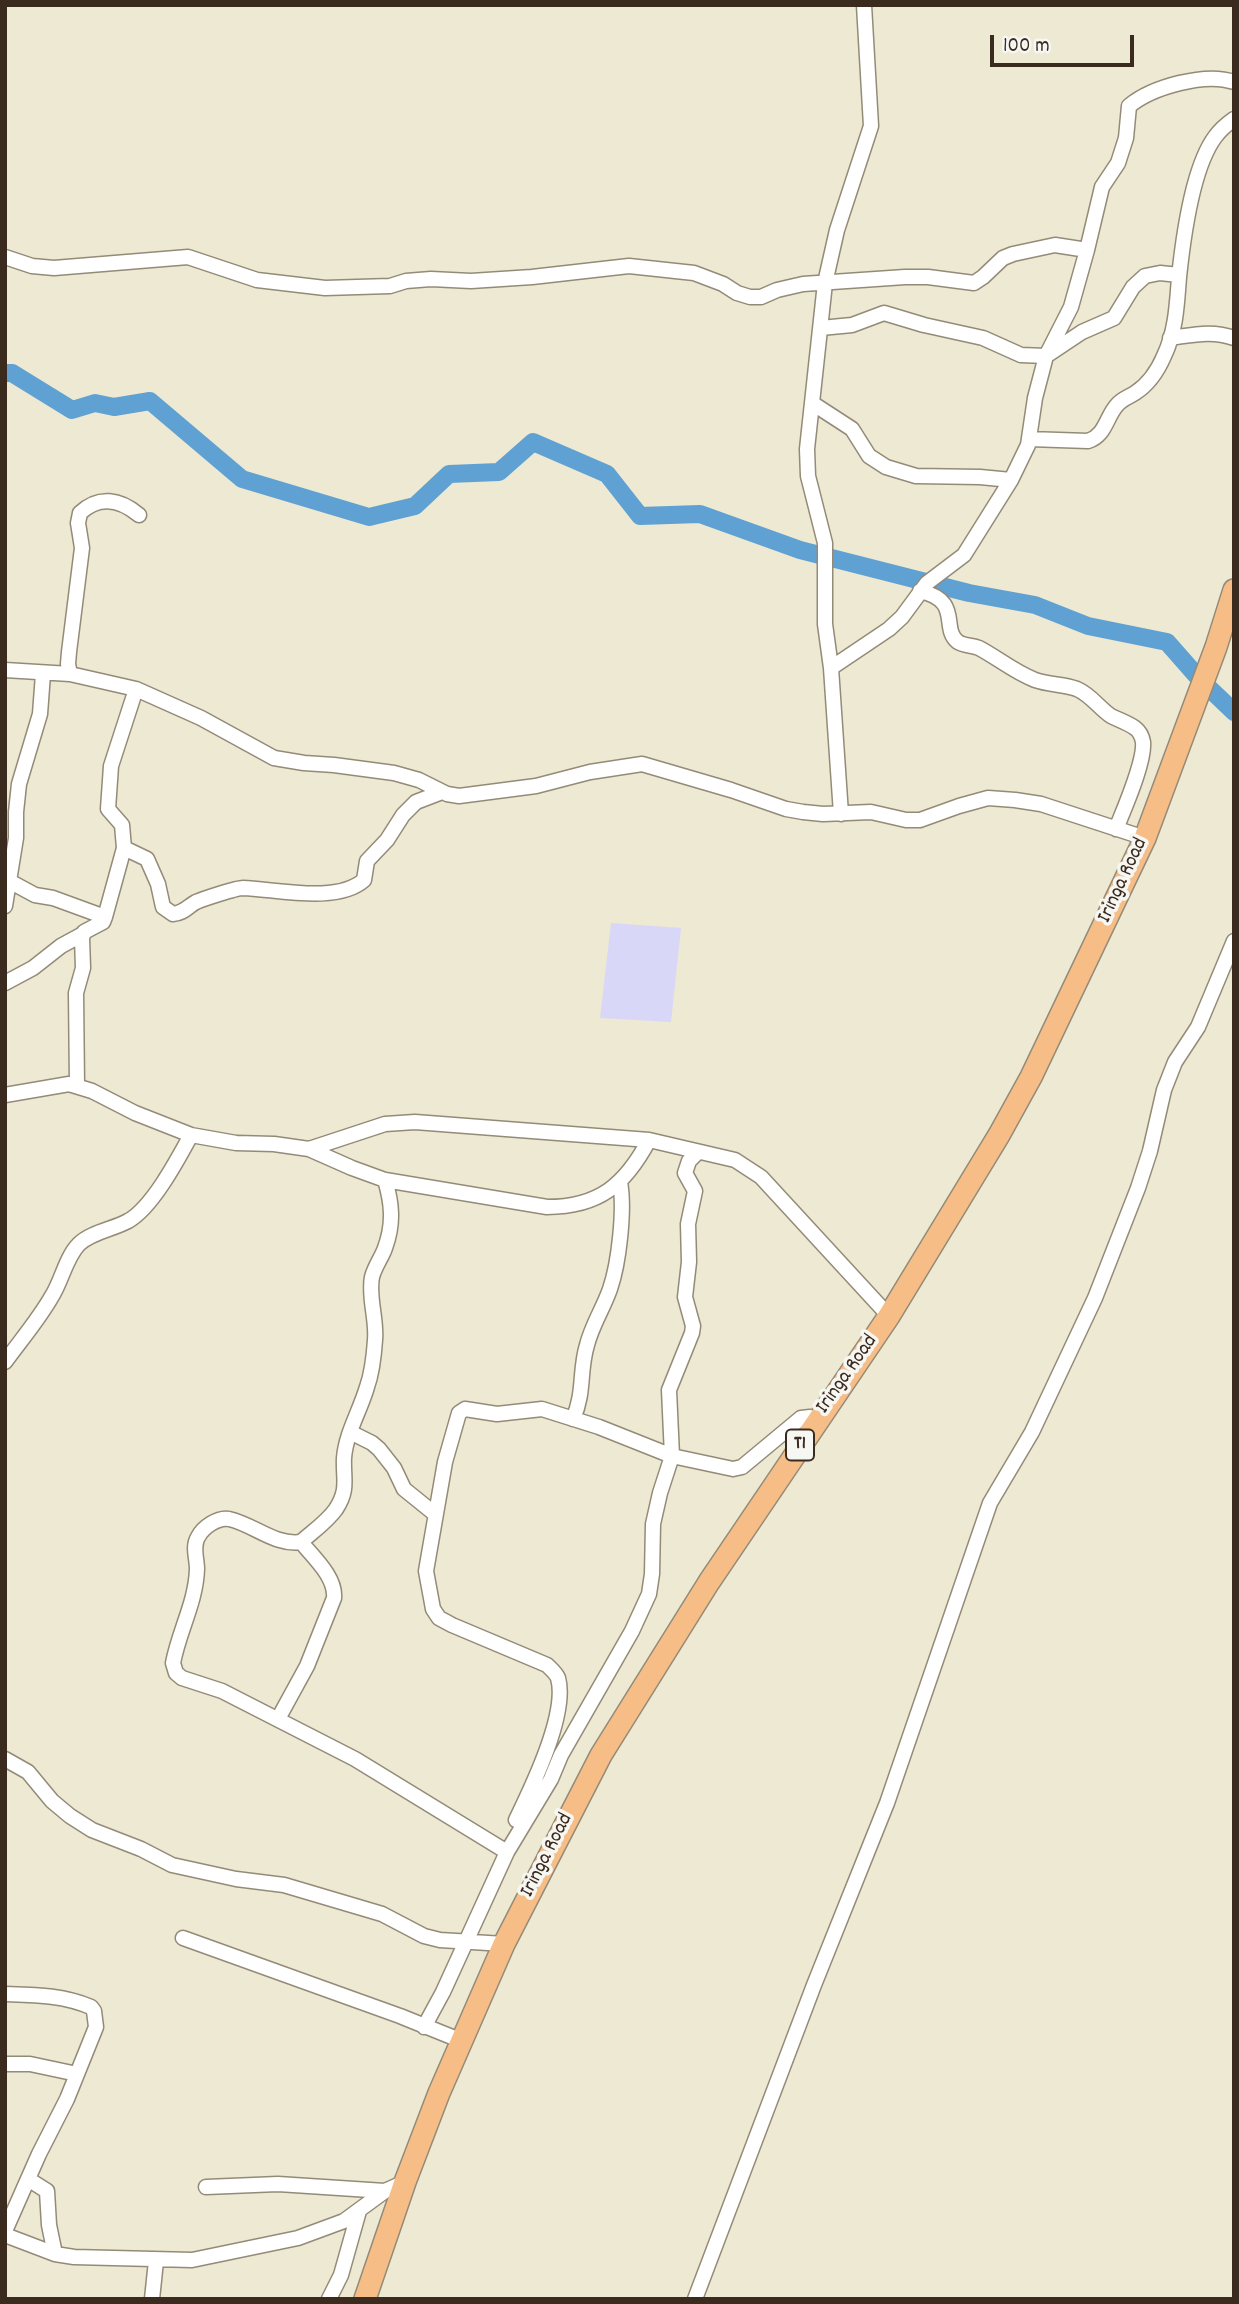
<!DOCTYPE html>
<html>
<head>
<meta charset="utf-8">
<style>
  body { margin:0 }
  #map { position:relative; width:1239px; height:2304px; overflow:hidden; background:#ede9d2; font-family:Dekko,sans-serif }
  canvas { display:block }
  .frame { position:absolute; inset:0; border:7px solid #3b2a1e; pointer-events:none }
  .scale { position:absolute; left:990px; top:35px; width:144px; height:32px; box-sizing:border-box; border:4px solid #3b2a1e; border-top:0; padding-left:9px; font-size:21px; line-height:24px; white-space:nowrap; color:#3b2a1e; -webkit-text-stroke:5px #f6f6f2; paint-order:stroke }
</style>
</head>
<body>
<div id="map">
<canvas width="1239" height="2304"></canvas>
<div class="frame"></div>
<div class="scale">100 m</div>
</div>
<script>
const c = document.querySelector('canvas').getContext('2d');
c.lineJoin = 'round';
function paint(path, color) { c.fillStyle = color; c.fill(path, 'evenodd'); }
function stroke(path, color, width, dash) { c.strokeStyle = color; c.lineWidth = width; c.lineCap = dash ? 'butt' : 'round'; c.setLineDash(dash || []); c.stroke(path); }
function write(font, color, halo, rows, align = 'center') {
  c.font = font + ' Dekko,sans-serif'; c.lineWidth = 7; c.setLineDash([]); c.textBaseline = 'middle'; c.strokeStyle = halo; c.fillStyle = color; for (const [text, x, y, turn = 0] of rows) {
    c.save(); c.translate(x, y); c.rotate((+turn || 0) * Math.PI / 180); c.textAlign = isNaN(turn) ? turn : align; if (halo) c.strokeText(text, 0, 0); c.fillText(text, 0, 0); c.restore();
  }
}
paint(new Path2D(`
  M611 923 681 928 671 1022 600 1018Z`), '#d8d7f8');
stroke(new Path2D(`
  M5 373H12L72 410 95 403 114 407 150 401 242 479 369 517 415 506 449 474 499 472 533 442 607 474 640 516 700 514 800 550 969 593 1035 605 1088 626 1167 642 1196 675
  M1210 689 1234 712`), '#60a1d3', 18);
const minor = new Path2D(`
  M5 257 32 266 54 268 188 257 257 280 325 288 390 286 406 281 431 279 471 281 532 277 629 266 694 273 723 284 737 293 750 297H761L777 290 803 284 905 277H928L974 283 983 277 1003 258 1013 254 1055 245 1087 250
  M821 328 852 325 884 313 924 325 983 338 1021 355 1046 356 1082 332 1114 318 1133 287 1145 276 1160 273 1179 275
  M1170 338C1193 335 1212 330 1234 338
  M812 403 852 429 869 456 886 467 916 476 980 477 1011 480
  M1029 439 1088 441C1106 435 1106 417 1117 405 1122 399 1129 397 1135 393 1149 384 1158 370 1164 356 1176 331 1177 304 1179 277 1183 239 1192 168 1215 137 1220 130 1227 124 1234 119
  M920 591C963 601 940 628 958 642 964 646 972 645 979 648 998 658 1014 672 1035 680 1049 685 1064 684 1077 689 1091 695 1099 708 1111 716 1119 720 1128 723 1135 728 1139 731 1142 736 1143 742 1145 762 1124 809 1116 829
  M831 668 889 629 902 617 927 583 964 555 1011 480 1028 445 1035 398 1046 356 1071 307 1087 250 1102 187 1118 163 1126 138 1129 106C1152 87 1205 72 1234 82
  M5 670 70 674 136 689 201 718 274 758 304 763 334 765 394 773 419 780 447 794 459 796 536 786 590 772 642 764 731 790 786 809 803 812 823 814 871 812 906 820H920L959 806 988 798 1015 800 1041 804 1145 838
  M70 674 68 664 69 652 82 548 78 523 80 513C99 495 120 499 139 515
  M841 814 831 668 825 624V543L808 476 807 449 825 283 837 230 871 126 864 5
  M124 848 147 859 158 884 163 907 173 914C184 913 187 907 196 902 203 899 236 888 243 888 276 889 337 904 364 880L367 861 387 840 403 815 416 802 442 792
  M9 881 35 895 53 898 105 917
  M5 906 16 838V812L19 784 40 714 43 674
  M5 983 33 968 61 946 83 934
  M77 1086 76 993 83 968 82 938 84 932 103 922 105 917 124 848 122 825 108 809 111 766 136 689
  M5 1095 69 1084 92 1091 135 1113 191 1135 236 1143 274 1144 309 1149 352 1168 385 1180 547 1207C599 1207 625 1185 649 1140
  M309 1149 385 1124 415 1122 649 1140 735 1160 761 1177 889 1316
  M385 1180C392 1203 394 1224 385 1248 382 1257 375 1266 372 1277 368 1297 377 1319 375 1340 374 1355 372 1373 367 1387 360 1411 346 1433 344 1458 343 1479 349 1489 336 1509 327 1522 312 1532 301 1542 275 1546 253 1524 229 1519 218 1517 203 1527 198 1537 192 1547 197 1558 197 1569 196 1602 179 1631 173 1663L176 1673 182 1678 222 1691 355 1759 507 1852
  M5 1362C21 1340 39 1319 52 1296 62 1280 66 1257 79 1244 91 1232 114 1229 128 1221 152 1208 178 1159 191 1135
  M573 1419C585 1392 579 1371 587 1345 592 1325 603 1309 610 1289 619 1263 625 1209 620 1182
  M350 1432 372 1443 379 1449 394 1468 404 1489 435 1514
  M278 1719 307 1666 334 1598C336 1577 313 1557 301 1542
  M5 1759 28 1772 52 1801 70 1816 92 1830 141 1849 172 1865 236 1879 284 1885 382 1914 424 1936 440 1940 504 1944
  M516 1820C532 1787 568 1713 558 1678 556 1673 551 1669 547 1665L452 1625 439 1618 433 1609 426 1571 445 1462 459 1413 465 1409 497 1414 542 1409 599 1427 672 1456 733 1469 742 1467 801 1418 810 1417 817 1419
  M183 1938 400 2016 462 2041
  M5 1994C35 1995 63 1995 91 2007L94 2011 96 2027 67 2099 39 2154 5 2231
  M424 2027 443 1992 507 1852 551 1779 561 1755 632 1631 649 1594 652 1574 653 1524 660 1493 672 1456 669 1390 692 1333 693 1326 685 1297 689 1262 688 1224 695 1191 685 1173 689 1161 698 1152
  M5 2064H30L77 2074
  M28 2179 47 2191 49 2225 55 2254
  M206 2187 278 2184 385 2191
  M5 2235 55 2254 74 2257 192 2260 298 2238 344 2221 385 2191 405 2182
  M152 2299 156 2261
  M329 2299 341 2275 359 2211
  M695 2299 814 1985 887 1803 990 1503 1032 1432 1095 1298 1138 1188 1150 1151 1164 1090 1175 1062 1198 1027 1234 941`);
const highway = new Path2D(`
  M365 2299 405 2182 439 2093 504 1944 601 1755 709 1582 889 1316 999 1135 1031 1077 1145 838 1216 647 1234 590`);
stroke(minor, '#948a78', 17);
stroke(highway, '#948a78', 24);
stroke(minor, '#fff', 14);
stroke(highway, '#f6be86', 21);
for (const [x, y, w] of [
  [800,1445,28]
]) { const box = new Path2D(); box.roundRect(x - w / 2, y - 15.5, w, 31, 5); c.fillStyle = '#f6f6f2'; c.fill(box); stroke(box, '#3b2a1e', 2); }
write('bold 19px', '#3b2a1e', null, [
  ["T1",800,1445]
]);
write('21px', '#3b2a1e', '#f6f6f2', [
  ["Iringa Road",1124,881,-65],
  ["Iringa Road",848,1375,-55],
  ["Iringa Road",548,1856,-63]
]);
</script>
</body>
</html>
